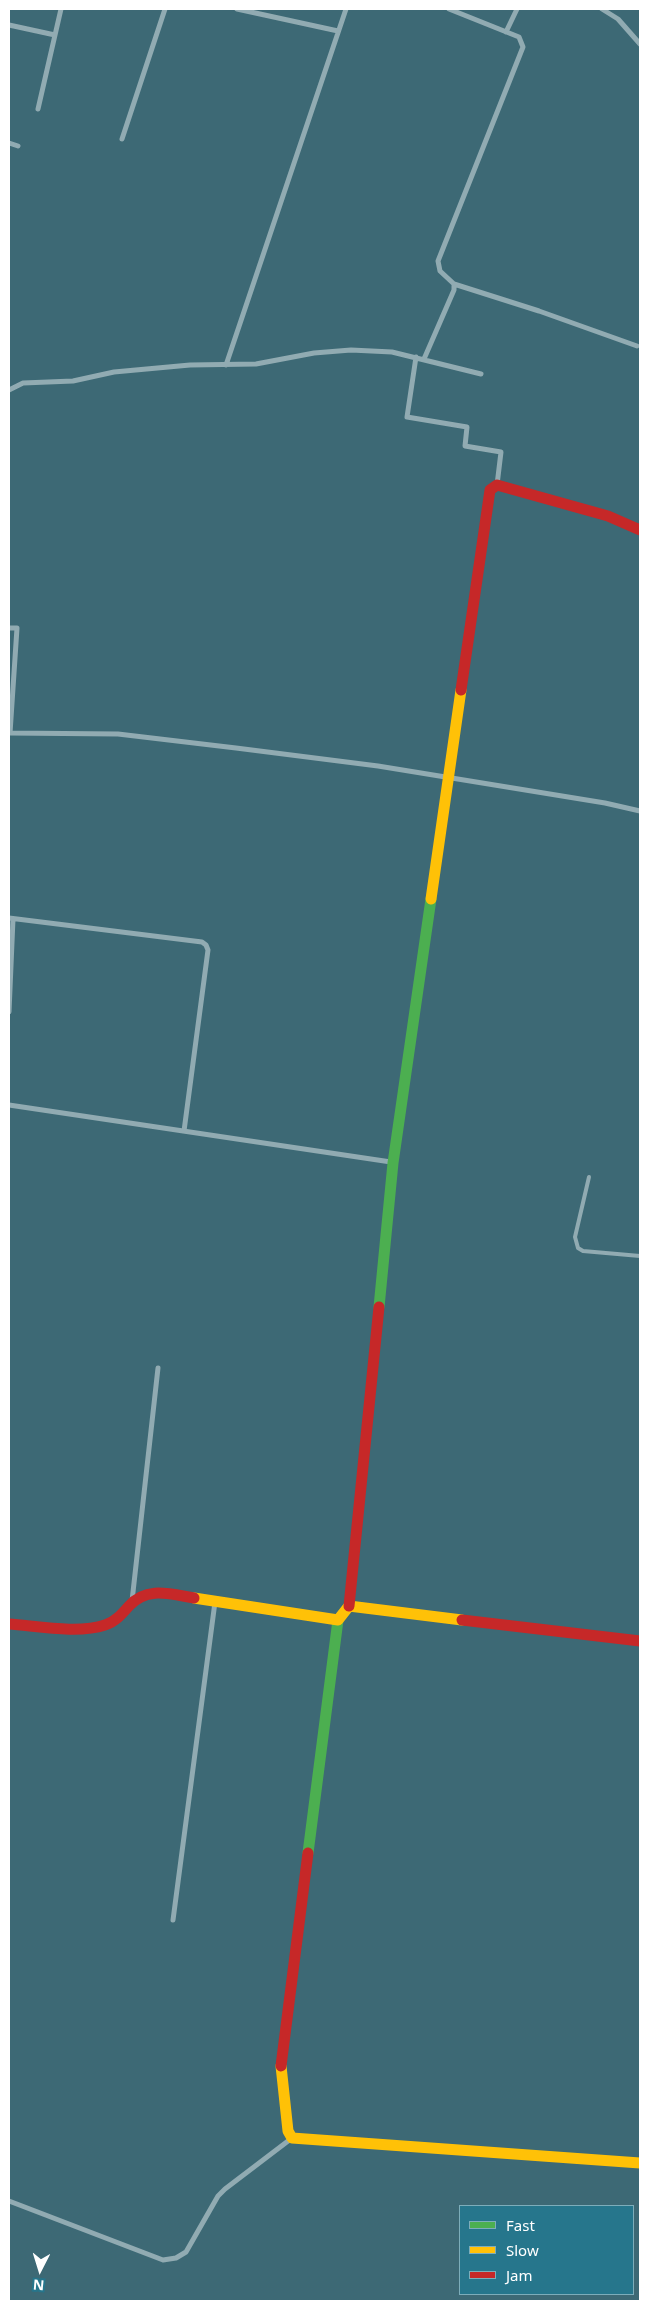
<!DOCTYPE html>
<html>
<head>
<meta charset="utf-8">
<style>
  body { margin:0 }
  #map { position:relative; width:649px; height:2310px; overflow:hidden; background:#3d6975; font-family:"Noto Sans",sans-serif }
  canvas { display:block }
  .frame { position:absolute; inset:0; border:10px solid #fff; pointer-events:none }
  .legend { position:absolute; left:459px; top:2205px; width:175px; height:90px; box-sizing:border-box; background:#26768c; border:1px solid #7dadba; margin:0; padding:6px 9px; list-style:none; font-size:15px; color:#fff }
  .legend li { display:flex; align-items:center; gap:10px; height:25px }
  .legend b { width:25px; border:1px solid #7dadba }
  .north { position:absolute; left:15px; top:2245px; width:50px; height:50px; -webkit-text-stroke:4px #26768c; paint-order:stroke; rotate:185deg; font-size:14px; font-weight:700; line-height:20px; text-align:center; color:#fff }
  .north::after { content:''; display:block; margin:auto; width:18px; height:22px; background:#fff; clip-path:polygon(50% 0,100% 100%,50% 72%,0 100%) }
</style>
</head>
<body>
<div id="map">
<canvas width="649" height="2310"></canvas>
<div class="frame"></div>
<ul class="legend">
<li><b style="height:6px;background:#4caf50"></b>Fast</li>
<li><b style="height:6px;background:#ffc107"></b>Slow</li>
<li><b style="height:6px;background:#c62828"></b>Jam</li>
</ul>
<div class="north">N</div>
</div>
<script>
const c = document.querySelector('canvas').getContext('2d');
c.lineJoin = 'round';
function stroke(path, color, width, dash) { c.strokeStyle = color; c.lineWidth = width; c.lineCap = dash ? 'butt' : 'round'; c.setLineDash(dash || []); c.stroke(path); }
stroke(new Path2D(`
  M589 1177 575 1237 578 1248 583 1251 640 1256`), '#91abb2', 4);
stroke(new Path2D(`
  M237 9 338 31
  M602 9 618 19 640 44
  M9 25 55 35
  M506 32 517 9
  M38 109 61 9
  M122 139 165 9
  M9 143 18 146
  M454 284 539 311 637 346
  M416 357 407 417 467 427 465 446 501 452 497 485
  M424 359 454 290V284L440 271 438 261 523 47 519 37 449 9
  M226 365 346 9
  M9 390 23 383 73 381 114 372 190 365 256 364 314 353 351 350 392 352 481 374
  M9 628H17L10 733
  M9 733 118 734 236 748 378 766 605 803 640 811
  M9 918 202 942 206 945 208 950 184 1131
  M9 1012 13 919
  M9 1105 391 1162
  M132 1601 158 1368
  M173 1920 215 1602
  M9 2201 163 2260 176 2258 186 2252 218 2196 225 2189 292 2138`), '#91abb2', 5);
stroke(new Path2D(`
  M379 1307 393 1163 431 899
  M308 1853 338 1620`), '#4caf50', 11);
stroke(new Path2D(`
  M431 899 461 690
  M194 1598 338 1620 349 1606 462 1620
  M281 2066 288 2131 292 2138 640 2163`), '#ffc107', 11);
stroke(new Path2D(`
  M461 690 490 490 497 485 608 516 640 530
  M349 1606 379 1307
  M462 1620 640 1641
  M9 1624C37 1626 78 1634 105 1625 115 1622 122 1614 129 1606 147 1586 170 1594 194 1598
  M281 2066 308 1853`), '#c62828', 11);
</script>
</body>
</html>
